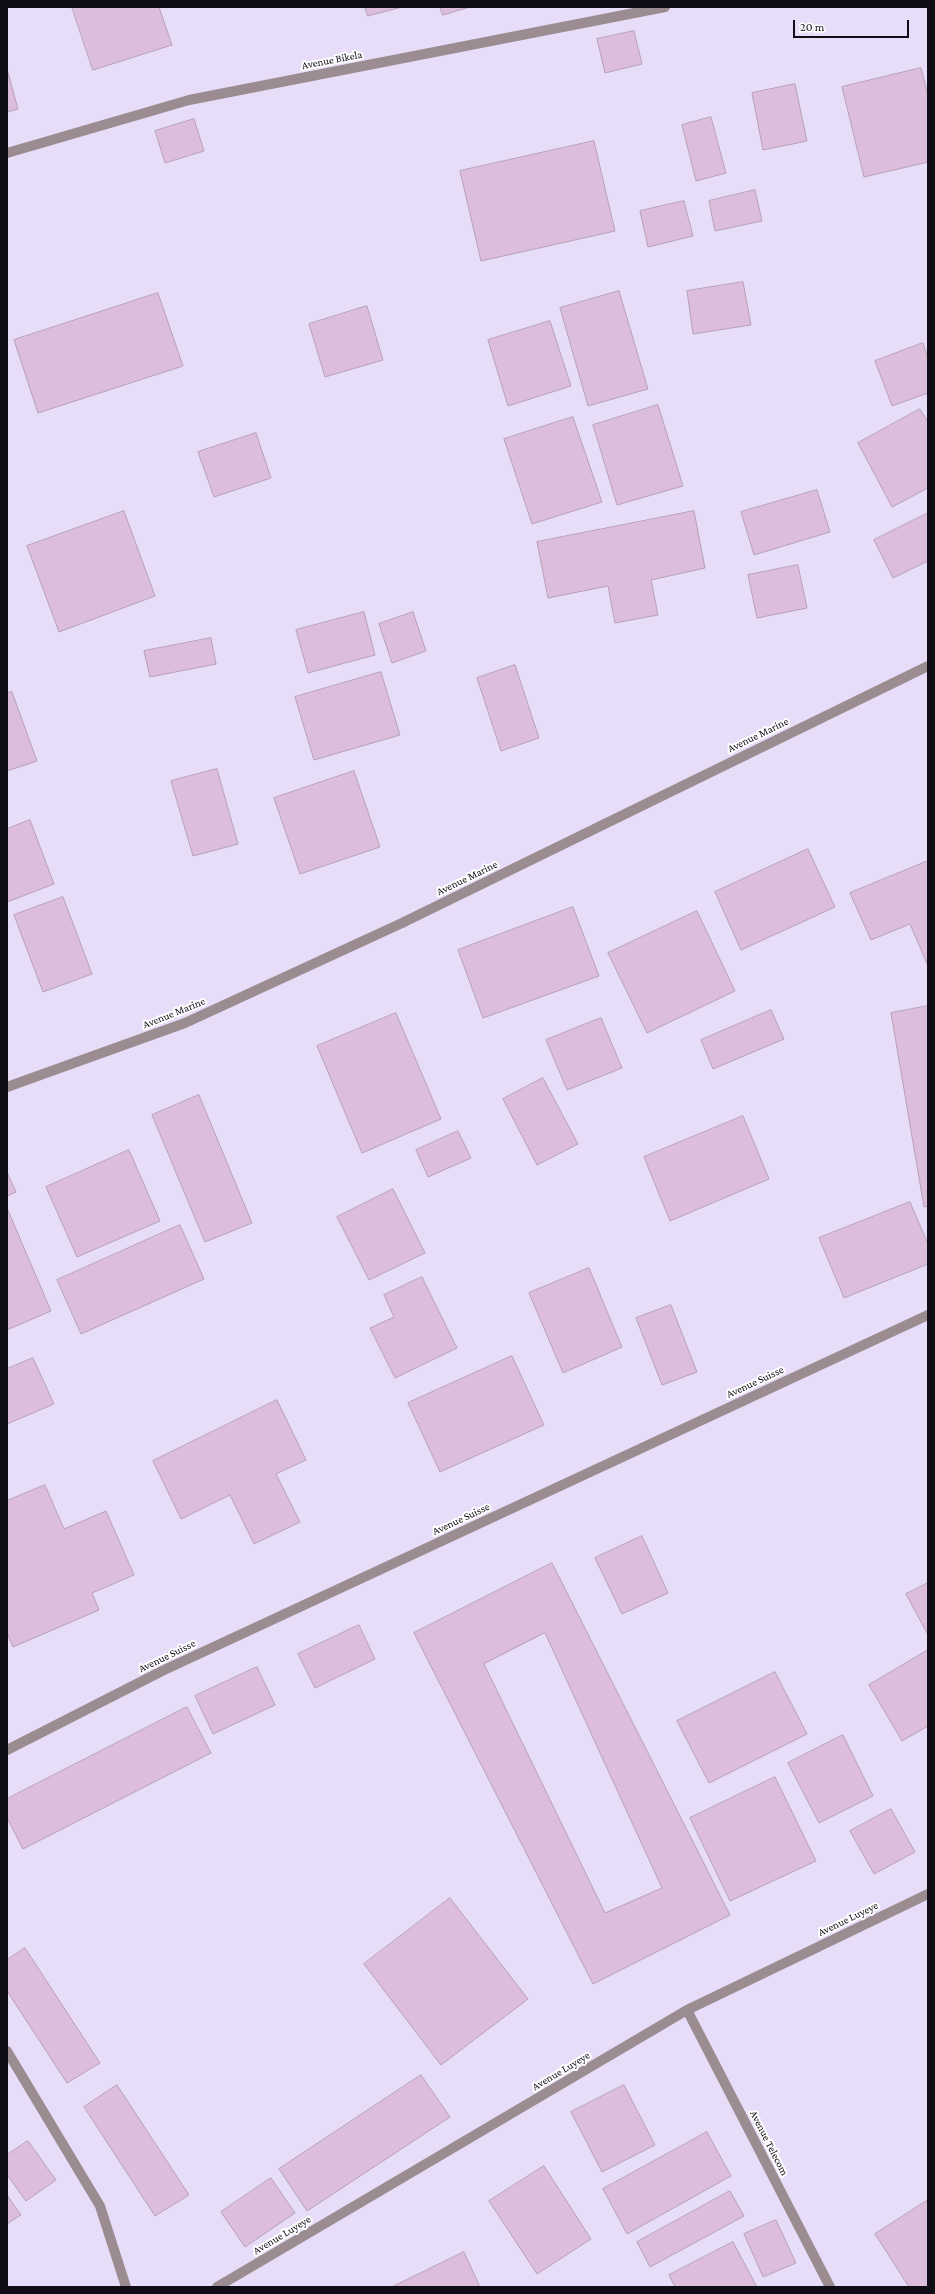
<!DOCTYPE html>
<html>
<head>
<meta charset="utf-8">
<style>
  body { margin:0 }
  #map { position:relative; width:935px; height:2294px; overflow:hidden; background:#e7ddf9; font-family:"Crimson Pro",serif }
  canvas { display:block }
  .frame { position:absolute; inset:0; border:8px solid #110d16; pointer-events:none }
  .scale { position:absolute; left:793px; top:20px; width:116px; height:18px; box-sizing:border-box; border:2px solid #110d16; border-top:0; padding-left:5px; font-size:12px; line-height:14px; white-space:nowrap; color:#110d16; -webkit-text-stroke:3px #fff; paint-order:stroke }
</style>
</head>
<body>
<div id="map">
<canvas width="935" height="2294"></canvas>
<div class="frame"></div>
<div class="scale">20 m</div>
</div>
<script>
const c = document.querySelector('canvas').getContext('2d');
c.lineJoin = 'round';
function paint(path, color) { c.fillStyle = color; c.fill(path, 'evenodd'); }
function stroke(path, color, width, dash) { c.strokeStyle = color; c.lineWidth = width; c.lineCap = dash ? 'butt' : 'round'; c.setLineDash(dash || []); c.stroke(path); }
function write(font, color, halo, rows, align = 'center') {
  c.font = font + ' "Crimson Pro",serif'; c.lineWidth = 4; c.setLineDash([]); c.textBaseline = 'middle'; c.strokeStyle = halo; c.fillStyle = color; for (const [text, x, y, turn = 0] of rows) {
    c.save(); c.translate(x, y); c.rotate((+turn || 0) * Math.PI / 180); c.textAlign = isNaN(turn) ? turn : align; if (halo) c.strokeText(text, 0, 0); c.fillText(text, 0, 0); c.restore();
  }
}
const building = new Path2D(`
  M72 7H159L172 45 93 70Z
  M365 7H402L368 16Z
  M440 7H470L443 15Z
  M634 31 642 64 605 73 597 39Z
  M921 68 928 95V162L864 177 842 87Z
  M7 69 18 109 7 112Z
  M795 84 807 141 763 150 752 93Z
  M711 117 726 173 696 181 682 125Z
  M194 119 204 151 165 163 155 131Z
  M594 141 615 231 481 261 460 171Z
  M755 190 762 221 715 231 709 201Z
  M684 201 693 236 648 247 640 211Z
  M743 282 751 325 693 334 687 291Z
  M619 291 648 389 588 406 560 308Z
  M158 293 183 366 38 413 14 340Z
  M367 306 383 360 325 377 309 324Z
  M550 321 571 386 508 406 488 340Z
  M923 343 928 358V393L892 406 875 361Z
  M658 405 683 486 617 505 593 425Z
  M920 409 928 422V488L892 507 858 443Z
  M573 417 602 502 532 524 504 439Z
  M256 433 271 478 214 497 198 452Z
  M817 490 830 532 754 555 741 512Z
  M124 511 155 596 59 632 27 546Z
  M694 511 705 568 651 580 658 615 615 623 608 586 548 598 537 542Z
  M928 513V561L893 578 874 540Z
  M798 565 807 608 757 618 748 575Z
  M364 612 375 655 308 673 296 630Z
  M413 612 426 651 392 663 379 624Z
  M211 638 216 664 150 677 144 651Z
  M515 665 539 738 501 751 477 678Z
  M381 672 400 735 314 760 295 697Z
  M12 692 37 761 7 771V693Z
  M217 769 238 844 193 856 171 781Z
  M354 771 380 847 300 874 274 798Z
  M30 820 54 884 7 902V829Z
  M808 849 835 907 741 950 715 892Z
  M928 861V966L910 924 871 940 850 893Z
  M63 897 92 974 43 992 14 915Z
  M573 907 599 976 483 1018 458 950Z
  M697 911 735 991 647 1033 608 953Z
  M928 1006V1206L924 1207 891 1013Z
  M771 1010 784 1039 713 1069 701 1040Z
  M396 1013 441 1119 362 1153 317 1046Z
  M601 1018 622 1068 567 1090 546 1040Z
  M543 1078 578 1144 537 1165 503 1099Z
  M199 1095 252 1223 205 1242 152 1115Z
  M743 1116 769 1179 670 1221 644 1157Z
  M458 1131 471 1158 428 1177 416 1150Z
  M129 1150 160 1221 77 1257 46 1187Z
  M7 1172 16 1192 7 1196Z
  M393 1189 425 1253 369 1280 337 1217Z
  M910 1202 928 1244V1264L844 1298 819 1238Z
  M7 1208 51 1311 7 1330Z
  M180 1225 204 1279 81 1334 57 1280Z
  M589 1268 622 1347 563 1373 529 1293Z
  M422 1277 457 1348 395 1378 370 1328 394 1317 384 1295Z
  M671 1305 697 1372 662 1385 636 1318Z
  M512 1356 544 1425 440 1472 408 1403Z
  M33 1358 54 1404 7 1424V1369Z
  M277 1400 306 1460 276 1474 300 1522 254 1544 230 1495 181 1519 153 1461Z
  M45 1485 64 1529 106 1511 134 1575 92 1593 99 1610 13 1647 7 1633V1501Z
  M642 1536 668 1593 622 1614 595 1558Z
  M552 1563 730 1915 593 1984 414 1633ZM545 1633 662 1888 605 1913 484 1664Z
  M928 1583V1635L906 1594Z
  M359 1625 375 1659 315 1688 298 1654Z
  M928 1650V1726L902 1741 869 1685Z
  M257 1667 275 1705 213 1734 195 1696Z
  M775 1672 807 1734 709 1783 677 1721Z
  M187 1707 211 1753 23 1849 7 1818V1799Z
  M843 1735 873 1796 819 1823 788 1763Z
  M775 1777 816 1861 730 1901 690 1818Z
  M891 1809 915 1852 874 1874 850 1831Z
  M450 1898 528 1999 441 2065 364 1964Z
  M25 1948 100 2063 67 2083 7 1991V1960Z
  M421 2075 450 2117 307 2211 279 2169Z
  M117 2085 189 2195 155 2216 84 2107Z
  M624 2085 655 2145 602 2172 571 2112Z
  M707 2132 731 2176 627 2234 603 2189Z
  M28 2141 56 2180 26 2201 7 2175V2155Z
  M544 2166 591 2239 537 2274 489 2201Z
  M271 2178 295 2213 245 2247 221 2212Z
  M730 2191 744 2216 650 2267 637 2242Z
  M7 2195 21 2215 7 2224Z
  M928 2200V2287H909L875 2234Z
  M776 2220 796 2263 763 2277 744 2234Z
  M733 2242 757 2287H675L669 2275Z
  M464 2252 480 2287H392Z`);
paint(building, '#dcbddb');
stroke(building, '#b6a1b6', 1);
stroke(new Path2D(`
  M7 153 189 100 665 7
  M7 1087 185 1023 402 923 928 666
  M7 1750 162 1671 928 1315
  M687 2010 830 2287
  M7 2051 100 2206 126 2287
  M217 2287 687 2010 928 1894`), '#9a8c90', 10);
write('11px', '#110d16', '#fff', [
  ["Avenue Bikela",332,60,-11],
  ["Avenue Marine",758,735,-26],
  ["Avenue Marine",467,878,-26],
  ["Avenue Marine",174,1013,-22],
  ["Avenue Suisse",755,1382,-25],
  ["Avenue Suisse",461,1519,-25],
  ["Avenue Suisse",167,1656,-26],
  ["Avenue Luyeye",848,1919,-26],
  ["Avenue Luyeye",561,2071,-31],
  ["Avenue Telecom",769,2143,63],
  ["Avenue Luyeye",282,2235,-31]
]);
</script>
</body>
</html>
